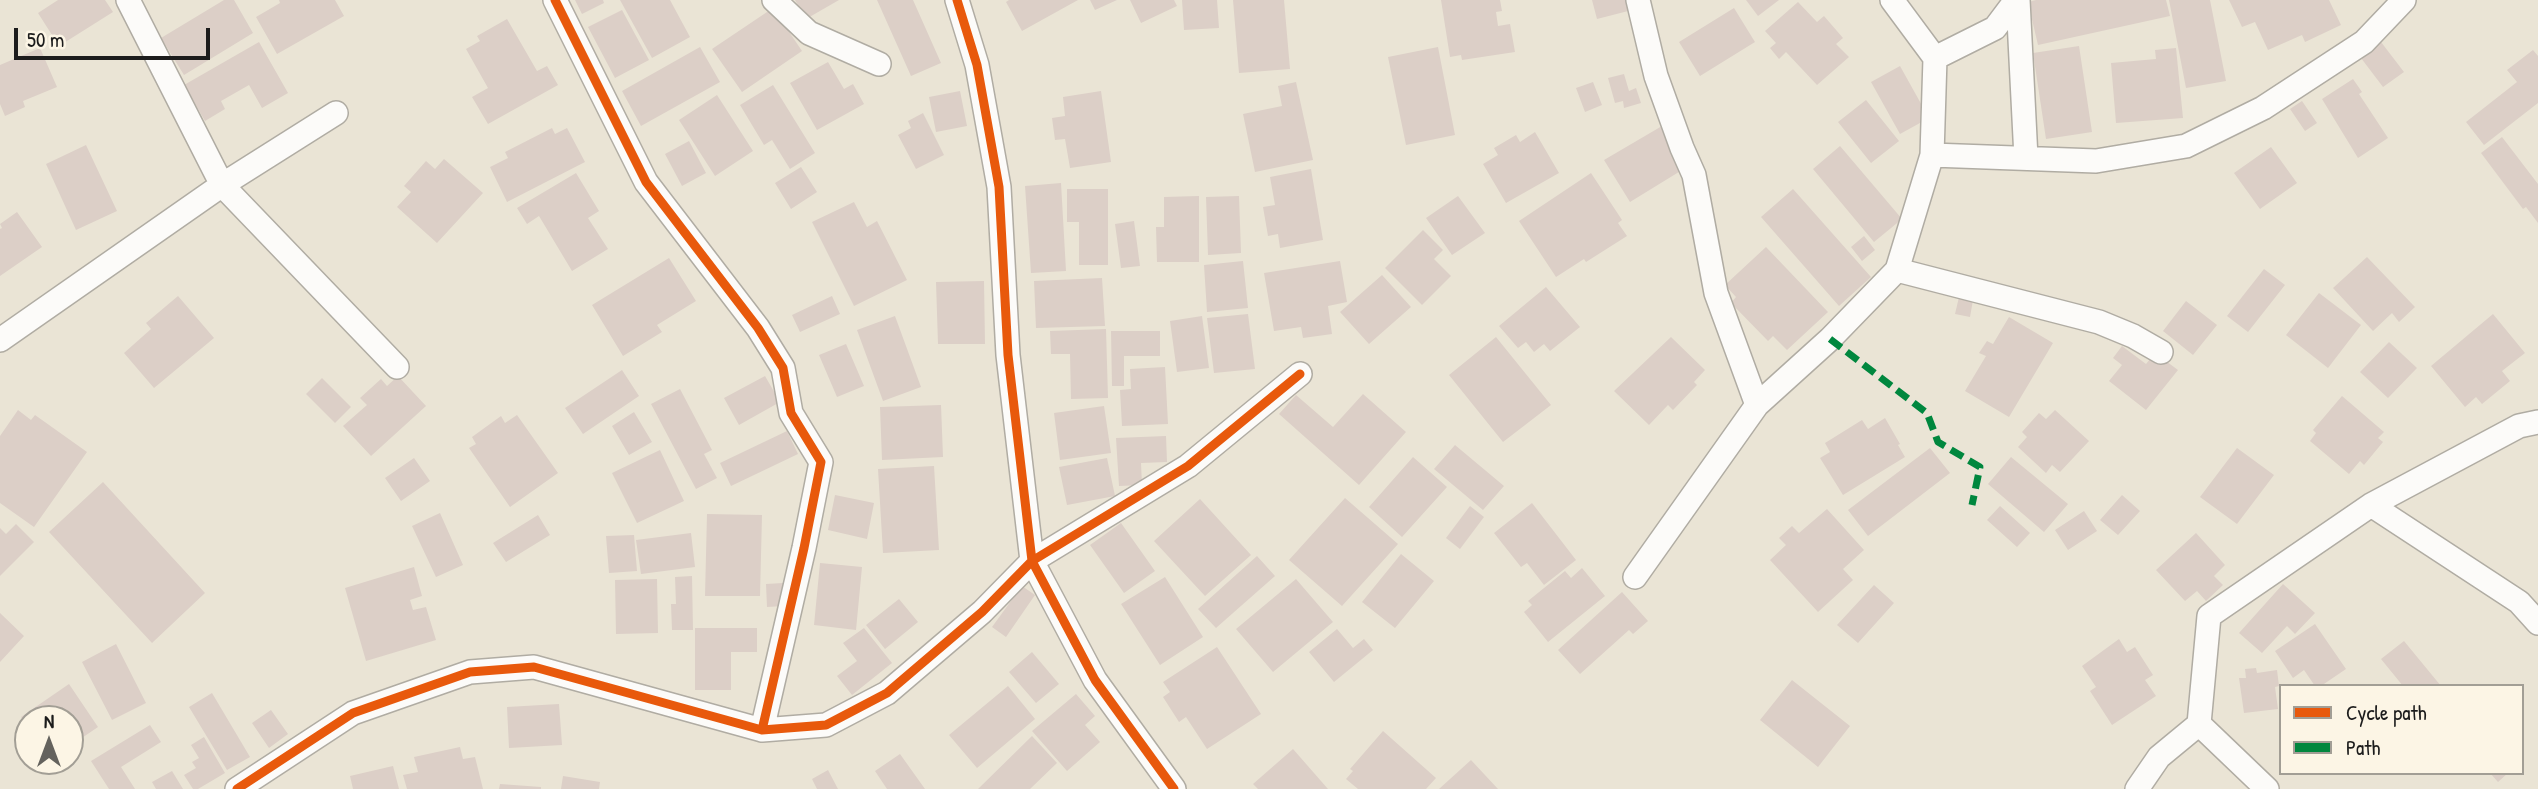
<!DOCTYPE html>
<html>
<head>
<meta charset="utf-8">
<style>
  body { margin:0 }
  #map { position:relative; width:2538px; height:789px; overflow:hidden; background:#eae4d5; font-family:"Patrick Hand",sans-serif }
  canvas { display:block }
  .legend { position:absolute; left:2279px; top:684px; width:245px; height:91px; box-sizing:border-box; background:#fcf5e5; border:2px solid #a29e95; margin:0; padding:9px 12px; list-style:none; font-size:21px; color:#1c1c1c }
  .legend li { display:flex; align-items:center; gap:14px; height:35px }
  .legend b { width:35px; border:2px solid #a29e95 }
  .north { position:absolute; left:14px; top:705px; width:70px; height:70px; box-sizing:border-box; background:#fcf5e5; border:2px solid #a29e95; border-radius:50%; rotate:0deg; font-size:19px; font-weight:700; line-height:28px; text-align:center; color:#1c1c1c }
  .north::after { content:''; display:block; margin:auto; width:24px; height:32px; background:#64625d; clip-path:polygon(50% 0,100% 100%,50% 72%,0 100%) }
  .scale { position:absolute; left:14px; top:28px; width:196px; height:32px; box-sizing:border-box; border:4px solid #1c1c1c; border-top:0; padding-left:9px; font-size:21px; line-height:24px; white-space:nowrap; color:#1c1c1c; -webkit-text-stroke:5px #fcf5e5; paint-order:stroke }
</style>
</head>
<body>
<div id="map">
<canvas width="2538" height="789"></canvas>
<ul class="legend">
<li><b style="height:9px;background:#e8590c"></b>Cycle path</li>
<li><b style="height:9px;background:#00873e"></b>Path</li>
</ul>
<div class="north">N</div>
<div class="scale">50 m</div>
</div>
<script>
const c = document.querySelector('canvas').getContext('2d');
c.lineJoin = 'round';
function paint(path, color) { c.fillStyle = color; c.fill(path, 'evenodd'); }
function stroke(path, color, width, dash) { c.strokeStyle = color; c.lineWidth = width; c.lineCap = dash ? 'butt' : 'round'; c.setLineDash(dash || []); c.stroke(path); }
paint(new Path2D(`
  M58 0H105L113 12 59 46 38 13Z
  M224 0H234L253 33 184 75 161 38Z
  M279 0H335L344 16 277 54 256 17 280 3Z
  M575 0H603L604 3 582 14Z
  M620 0H670L690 37 652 58Z
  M795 0H839L806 19Z
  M877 0H913L941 63 911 76Z
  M1009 0H1078L1022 31 1006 2Z
  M1090 0H1117L1095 10Z
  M1130 0H1174L1177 6 1141 23Z
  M1182 0H1217L1219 28 1184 30Z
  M1233 0H1284L1290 69 1239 73Z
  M1441 0H1500L1502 11 1496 12 1498 26 1510 24 1515 52 1462 60 1461 55 1450 57Z
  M1592 0H1629L1632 10 1597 19Z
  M1746 0H1779L1758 16Z
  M2036 0H2166L2170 16 2038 45 2028 2Z
  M2169 0H2210L2226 81 2186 88Z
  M2229 0H2329L2341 25 2305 42 2302 35 2268 50 2255 22 2242 27Z
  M1798 2 1817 22 1824 16 1843 38 1836 44 1849 57 1817 85 1786 52 1779 59 1770 48 1776 43 1765 31Z
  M773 8 802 51 742 92 712 49Z
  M1734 8 1755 42 1700 76 1679 42Z
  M622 10 649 60 615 78 588 27Z
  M507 19 537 71 547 66 558 85 488 124 472 97 488 88 466 49 480 41 477 36Z
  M259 42 288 93 262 108 249 85 221 101 225 109 205 121 184 85Z
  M2381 42 2404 72 2383 87 2361 58Z
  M2079 46 2092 132 2046 139 2033 53Z
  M700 47 720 82 641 126 622 91Z
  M1438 47 1455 135 1406 145 1388 57Z
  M40 48 57 87 23 101 25 107 5 116 0 104V65Z
  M2176 48 2183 118 2116 123 2111 63 2156 59 2155 50Z
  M2533 50 2538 56V103L2484 145 2466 122 2517 82 2507 70Z
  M828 62 844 89 853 84 864 104 817 130 790 83Z
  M1900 66 1929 118 1900 134 1871 82Z
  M1624 74 1629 91 1636 88 1641 103 1624 108 1623 101 1615 103 1608 78Z
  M2353 79 2362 92 2359 94 2388 138 2358 158 2322 99Z
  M1296 82 1313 160 1255 172 1243 114 1282 106 1278 86Z
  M1593 82 1602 105 1585 112 1576 88Z
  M773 85 815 153 790 169 772 140 764 145 740 105Z
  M960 91 967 126 936 132 929 97Z
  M1101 91 1111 162 1070 168 1065 139 1055 140 1052 118 1065 116 1063 97Z
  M717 95 753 151 715 176 679 120Z
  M1866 100 1899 141 1871 163 1838 122Z
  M2302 101 2317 123 2305 131 2290 109Z
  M923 113 944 155 916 169 898 135 911 128 908 121Z
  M1662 126 1687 167 1630 202 1604 160Z
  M552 128 555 134 567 128 585 162 507 202 490 167 508 158 505 152Z
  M1535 132 1559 173 1506 203 1483 164 1498 155 1494 148 1516 135 1520 142Z
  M2502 137 2538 184V223L2526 207 2523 209 2481 153Z
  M689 141 706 173 682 186 665 154Z
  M86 145 117 211 76 230 46 164Z
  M1840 146 1902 219 1874 242 1813 169Z
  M2271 147 2297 183 2260 209 2234 173Z
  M444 159 483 193 437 243 397 207 411 192 404 186 426 161 435 169Z
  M801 167 817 192 791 209 775 183Z
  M1311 169 1323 240 1280 248 1278 234 1268 236 1263 207 1275 205 1270 177Z
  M576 173 599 211 588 218 608 249 572 271 539 216 527 224 517 208Z
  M1591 173 1622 220 1618 223 1627 236 1586 262 1584 259 1556 277 1519 221Z
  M1061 183 1066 271 1031 273 1025 186Z
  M1067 189H1108V265H1079V222H1067Z
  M1793 189 1871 277 1839 306 1761 217Z
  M1199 196V262H1157L1156 227H1164V197Z
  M1239 196 1241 253 1208 255 1206 197Z
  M1458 196 1485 233 1452 255 1426 218Z
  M854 202 867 227 877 221 907 280 854 306 812 222Z
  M17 212 42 247 0 276V229L2 228 0 224Z
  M1134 221 1140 266 1121 268 1115 224Z
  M1423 230 1443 250 1434 259 1451 276 1422 305 1385 268Z
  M1864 236 1875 250 1862 261 1851 247Z
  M1766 247 1828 312 1787 350 1773 336 1768 341 1731 303 1736 297 1725 285Z
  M2367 257 2415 307 2399 322 2392 313 2373 331 2333 288Z
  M669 258 696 301 657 325 662 332 623 356 592 305Z
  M1243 261 1248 308 1207 312 1204 265Z
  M1340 261 1347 302 1328 306 1332 334 1303 338 1301 327 1274 331 1264 273Z
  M2264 269 2285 285 2248 332 2227 316Z
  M1382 275 1411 307 1369 344 1340 312Z
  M1102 278 1105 326 1036 328 1034 281Z
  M984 281 985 344H938L936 282Z
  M1546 287 1580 327 1550 351 1544 344 1534 352 1526 342 1518 348 1499 326Z
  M2319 293 2361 325 2328 368 2286 335Z
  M178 296 214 338 154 388 124 353 151 329 146 323Z
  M832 296 840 314 800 332 792 315Z
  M1959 297 1973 300 1970 317 1955 314Z
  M2186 301 2217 325 2193 355 2163 331Z
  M1248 314 1255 369 1214 373 1207 318Z
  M2493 314 2525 353 2502 371 2510 381 2482 404 2476 397 2465 407 2431 366Z
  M895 316 921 387 883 401 857 330Z
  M1202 316 1209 368 1177 372 1170 321Z
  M2009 317 2053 343 2009 417 1965 391 1986 356 1979 353 1987 341 1993 344Z
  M1106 329 1108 398 1071 399 1070 354H1051L1050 331Z
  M1111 331H1160V356H1124V386H1112Z
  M1496 337 1551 405 1503 442 1449 375Z
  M1671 337 1705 370 1694 382 1697 385 1673 410 1668 405 1649 425 1614 391Z
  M2389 342 2417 368 2388 398 2360 372Z
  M846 344 864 386 837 397 819 355Z
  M2122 346 2146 364 2155 353 2178 370 2146 410 2109 381 2122 365 2113 358Z
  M1165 367 1168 424 1122 426 1120 390 1131 389 1130 369Z
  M622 370 639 396 583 434 565 408Z
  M398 376 426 406 371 456 343 426 367 405 360 398 381 379 387 386Z
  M765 376 780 402 739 425 724 398Z
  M322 378 351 407 335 423 306 394Z
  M680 389 712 450 704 454 717 478 696 489 651 404Z
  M1363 394 1406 432 1359 485 1279 414 1296 395 1333 427Z
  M2342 396 2384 432 2378 438 2383 442 2364 465 2360 461 2349 474 2310 441 2316 433 2313 430Z
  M941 405 943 457 882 460 880 407Z
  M1104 406 1111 453 1060 460 1054 413Z
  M18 410 31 420 35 415 87 452 34 527 0 503V436Z
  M2055 410 2089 441 2060 472 2052 465 2046 473 2018 447 2027 437 2022 432 2039 413 2046 419Z
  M634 412 652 442 629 455 612 426Z
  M517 415 558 473 510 507 469 448 476 444 472 437 501 416 505 423Z
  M1885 418 1900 444 1898 445 1905 457 1843 495 1820 458 1830 452 1825 443 1862 420 1868 429Z
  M787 431 798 454 731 486 720 463Z
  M1166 436 1167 462 1141 463 1142 485 1119 486 1116 438Z
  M1455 445 1504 486 1483 510 1434 469Z
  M1930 448 1950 473 1868 536 1848 510Z
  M2237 448 2274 475 2237 524 2200 497Z
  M660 450 684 501 637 523 612 473Z
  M1413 457 1447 487 1402 537 1369 507Z
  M2011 457 2068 504 2044 532 1988 484Z
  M414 458 430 481 401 501 385 478Z
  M1107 458 1115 496 1067 505 1059 467Z
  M934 466 939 550 883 553 878 469Z
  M103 482 205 593 152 643 49 532Z
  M835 495 874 503 867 539 828 530Z
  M2122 495 2140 511 2118 535 2100 520Z
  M1345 498 1398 544 1342 606 1289 560Z
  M1200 499 1251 555 1205 596 1154 541Z
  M1532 503 1576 560 1544 585 1527 563 1521 567 1494 533Z
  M1470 506 1484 517 1460 549 1446 538Z
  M2000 506 2030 533 2017 547 1987 520Z
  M1827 509 1864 550 1843 569 1853 580 1818 612 1770 560 1786 545 1779 538 1792 526 1799 533Z
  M2084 511 2097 531 2068 550 2055 530Z
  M440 513 463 565 436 577 412 526Z
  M707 514 762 515 760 596H705Z
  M538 515 550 535 506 562 493 543Z
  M1121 523 1155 571 1124 593 1090 545Z
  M16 524 34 542 0 576V528L6 534Z
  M691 533 695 567 641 574 636 540Z
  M2196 533 2225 565 2214 576 2223 585 2206 601 2197 591 2185 601 2156 570Z
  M634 535 637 571 609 573 606 536Z
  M1401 554 1434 581 1395 628 1362 602Z
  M1257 556 1275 576 1216 628 1198 609Z
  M820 563 862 567 856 630 814 625Z
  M414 567 422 596 410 600 413 610 426 607 436 640 366 661 345 588Z
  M1582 568 1605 596 1548 642 1524 612 1532 605 1528 601 1565 571 1571 578Z
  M692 576 693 630H672L671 604H676L675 577Z
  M1165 577 1203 637 1160 665 1121 604Z
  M657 579 658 633 616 634 615 580Z
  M1296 579 1333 622 1273 672 1236 629Z
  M783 583 784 606 767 607 766 584Z
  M2283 584 2315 613 2295 634 2287 626 2262 653 2239 633Z
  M1874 585 1894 603 1858 643 1837 625Z
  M1022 586 1035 595 1006 637 992 627Z
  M1622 592 1648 621 1633 634 1629 630 1580 674 1558 650Z
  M899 599 918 622 885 649 866 625Z
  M0 613 24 636 0 662Z
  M2315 624 2346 669 2321 686H2315L2304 670 2293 678 2275 651Z
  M695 628H757V652H731V690H695Z
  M864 628 892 663 852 695 837 676 857 661 843 643Z
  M1337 629 1353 648 1364 639 1373 650 1334 682 1309 652Z
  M2119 639 2127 652 2135 647 2153 675 2145 680 2156 696 2112 725 2090 691 2096 687 2082 666Z
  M2404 641 2441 686H2403L2381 659Z
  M116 644 146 703 112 720 82 662Z
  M1217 647 1261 714 1207 749 1186 717 1179 722 1163 697 1170 692 1163 682Z
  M1032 652 1059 684 1036 703 1009 672Z
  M2256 668 2257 673 2277 670 2279 686 2275 687 2278 709 2244 713 2239 678H2246L2245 669Z
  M1792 680 1850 726 1818 767 1760 720Z
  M69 684 98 727 70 746V719H28V726L21 717Z
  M1008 686 1035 719 977 768 949 735Z
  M212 693 250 757 227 770 189 707Z
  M1076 694 1095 716 1085 725 1100 742 1067 771 1032 731Z
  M559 704 562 745 509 748 507 707Z
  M271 710 288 734 269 748 252 723Z
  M150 725 161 742 121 767 135 789H109L91 761Z
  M1383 731 1436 778 1426 789H1358L1346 779 1353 771 1350 769Z
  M1032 736 1057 763 1030 789H978Z
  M204 737 225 773 198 789H193L184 775 196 768 192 762 199 758 191 745Z
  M460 747 463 759 475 757 483 789H407L403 775 418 772 414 757Z
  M1293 749 1328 789H1258L1253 784Z
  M900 754 925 789H887L875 771Z
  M1471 760 1498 789H1439Z
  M393 766 399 789H353L350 776Z
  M828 770 838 789H817L812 779Z
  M172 771 183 789H156L152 782Z
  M2490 773H2508L2498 782Z
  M563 776 600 782 599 789H561Z
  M500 784 541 787V789H499Z`), '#dccfc7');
const minor = new Path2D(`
  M128 0 222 185 397 367
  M555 0 646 182 758 328 783 368 791 413 821 462 804 548 762 730
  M774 0 809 33 879 64
  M957 0 977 65 999 187 1008 355 1032 561 1095 680 1174 789
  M1638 0 1656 76 1682 148 1694 175 1716 293 1757 405
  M2018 0 2026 158
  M1935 58 1995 28 2016 0
  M1932 155 2096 161 2186 146 2263 108 2364 42 2404 0
  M1897 270 2099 322 2133 336 2161 352
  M0 340 222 185 336 113
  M2371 505 2519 602 2538 623
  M1635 577 1757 405 1830 339 1897 270 1932 155 1935 58 1892 0
  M237 789 353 713 470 672 534 667 762 730 826 725 887 693 982 612 1032 561 1188 466 1300 374
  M2137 789 2159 757 2199 724
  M2267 789 2199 724 2209 616 2371 505 2519 426 2538 422`);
stroke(minor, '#b0aca3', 26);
stroke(minor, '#fcfbf9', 23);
stroke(new Path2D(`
  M1830 339 1927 413 1938 442 1980 467 1972 505`), '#00873e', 7, [14, 7]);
stroke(new Path2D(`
  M555 0 646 182 758 328 783 368 791 413 821 462 804 548 762 730
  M957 0 977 65 999 187 1008 355 1032 561 1095 680 1174 789
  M237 789 353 713 470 672 534 667 762 730 826 725 887 693 982 612 1032 561 1188 466 1300 374`), '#e8590c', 9);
</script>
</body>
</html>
